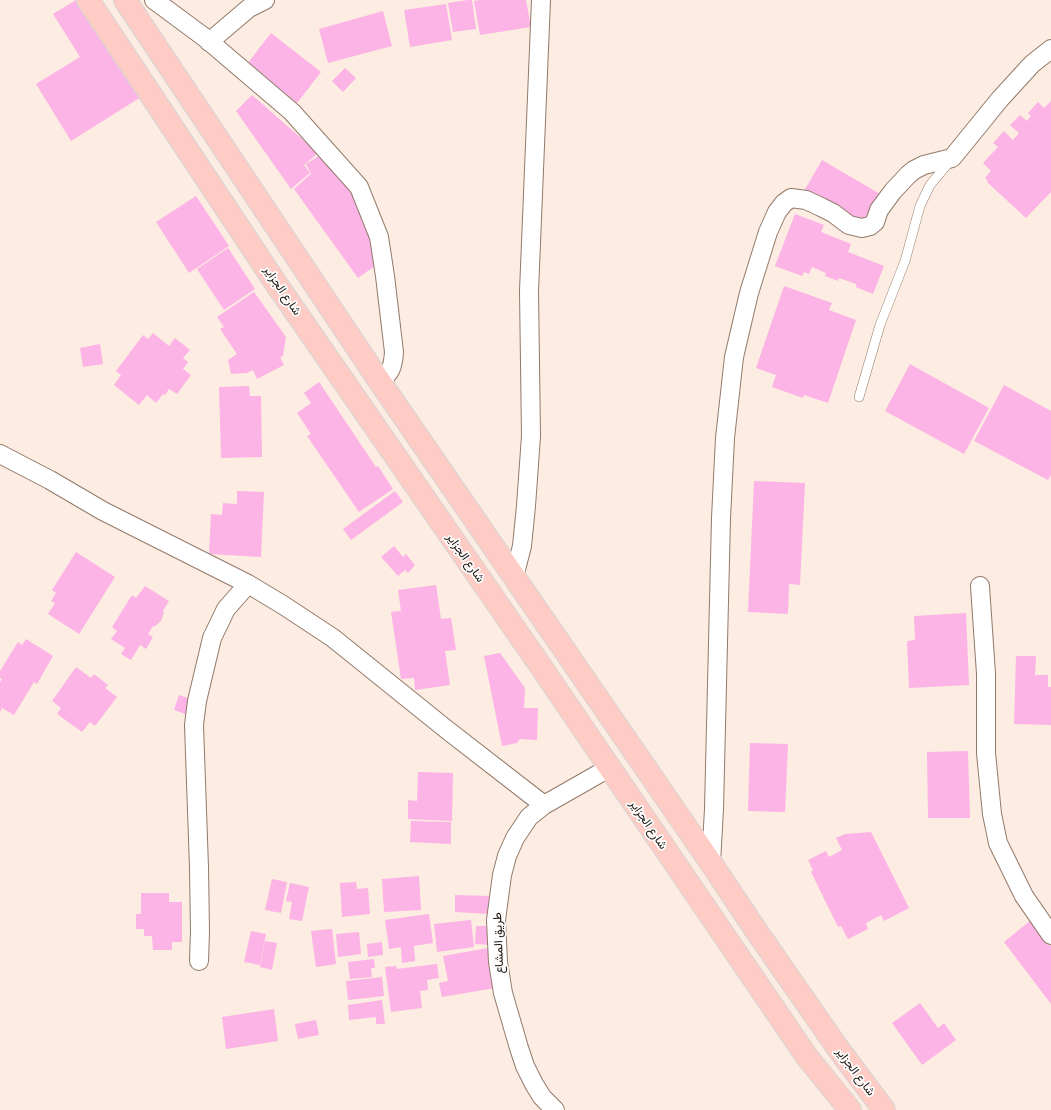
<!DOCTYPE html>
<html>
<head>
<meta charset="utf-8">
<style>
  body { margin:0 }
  canvas { display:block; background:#fdece1 }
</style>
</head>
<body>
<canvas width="1051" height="1110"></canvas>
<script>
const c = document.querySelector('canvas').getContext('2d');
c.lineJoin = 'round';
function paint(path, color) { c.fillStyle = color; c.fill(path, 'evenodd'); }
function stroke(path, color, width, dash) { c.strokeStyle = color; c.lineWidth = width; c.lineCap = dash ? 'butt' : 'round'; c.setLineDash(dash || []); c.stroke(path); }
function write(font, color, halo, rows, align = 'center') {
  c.font = font + ' Signika,Vazirmatn,sans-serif'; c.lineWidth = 3.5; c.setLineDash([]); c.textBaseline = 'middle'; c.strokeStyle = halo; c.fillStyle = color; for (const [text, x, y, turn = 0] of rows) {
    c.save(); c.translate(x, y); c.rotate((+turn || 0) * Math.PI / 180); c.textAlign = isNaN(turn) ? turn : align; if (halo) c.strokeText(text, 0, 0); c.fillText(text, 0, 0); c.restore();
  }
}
paint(new Path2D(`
  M76 0H81L141 97 71 141 36 84 80 57 53 14Z
  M468 0H472L476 29 453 32 448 3Z
  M480 0H526L531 27 480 35 474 1Z
  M446 4 452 40 410 47 404 10Z
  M383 11 392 46 328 63 319 29Z
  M271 33 321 72 297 103 247 64Z
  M345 68 356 78 343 92 332 81Z
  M252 95 318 153 304 165 310 173 291 189 236 111Z
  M1051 101V192L1026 218 987 182 988 181 985 178 991 171 983 163 998 147 993 143 1004 131 1013 140 1019 133 1010 125 1020 115 1027 121 1031 116 1028 113 1038 102 1044 108Z
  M325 152 362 207 379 263 358 278 294 189 311 174 306 164Z
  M822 160 880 194 863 225 804 191Z
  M196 196 229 246 189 273 156 222Z
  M795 214 824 225 821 232 851 244 848 252 884 266 873 294 856 287V284L839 278 838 281 825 276 826 273 812 267 809 274 804 272 802 276 775 266Z
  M228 248 255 289 224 310 197 269Z
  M784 286 832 303 829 310 856 320 828 403 804 395 803 398 772 387 776 375 756 368Z
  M254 292 286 337 283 356 280 357 284 365 257 379 253 370 247 373 231 374 228 360 237 354 220 329 224 327 217 317Z
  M153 333 169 346 175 338 190 350 183 358 188 362 183 369 191 375 177 394 169 389 165 395 163 394 156 403 147 395 139 405 114 385 121 375 116 371 143 335 148 339Z
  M100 344 103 364 83 367 80 348Z
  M910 364 989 408 964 454 885 411Z
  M319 382 376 467 378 466 393 489 359 512 307 436 311 434 297 413 311 403 304 393Z
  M1004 385 1051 411V475L1048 480 974 441Z
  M249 386 250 396H261L262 457 221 458 219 387Z
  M754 481 805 483 800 585 789 584 788 614 748 612Z
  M237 491 264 492 261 557 209 554 211 514 222 515 223 503 237 504Z
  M395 491 403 502 351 540 343 529Z
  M394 546 403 557 406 554 415 565 408 573 405 570 398 576 381 557Z
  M76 552 115 577 79 634 48 614 55 603 51 601 56 593 52 590Z
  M436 585 441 619 451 618 456 650 445 651 450 685 415 690 414 678 401 679 391 612 401 611 398 590Z
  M145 586 169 601 163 611 164 612 161 621 154 627 153 626 148 634 153 637 146 649 140 645 131 660 121 654 125 648 111 639 117 631 112 627 132 595 136 598Z
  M966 613 969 685 909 688 907 641 915 640 914 616Z
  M26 639 53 656 37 684 34 682 14 715 2 708 0 712V682L2 679 0 678V671L18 642 22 645Z
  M500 653 525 688 524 708H538L537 740 520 739 517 743 502 746 484 656Z
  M1016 656H1036L1035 675H1048V687H1051V725L1014 724Z
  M76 667 91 678 94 674 108 685 105 688 117 697 95 726 90 722 82 732 57 714 61 708 52 701Z
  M179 695 194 700 188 715 174 710Z
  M750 743 788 744 785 812 748 811Z
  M968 751 970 818H928L927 752Z
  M418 772 453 773 452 821 408 819V800L417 801Z
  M411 821 451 822V844L410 842Z
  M871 832 909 908 884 921 881 915 866 923 868 929 848 939 841 926 838 927 811 872 813 870 808 860 826 851 829 857 842 850 836 838 845 834Z
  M419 876 421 910 384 912 382 879Z
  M272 879 287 882 281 913 265 910Z
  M356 882 357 889 368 888 370 914 342 917 340 883Z
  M290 883 309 887 302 921 289 919 292 902 286 901Z
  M141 893H169V902H182V942H172V950H153L152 936H144V929H136V914H141Z
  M455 895 491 896 490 914 455 912Z
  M429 914 433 943 414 946 415 961 402 963 401 947 389 949 385 920Z
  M471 920 474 947 437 952 434 924Z
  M1031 920 1051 946V1004L1004 942Z
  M476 926H491V945L475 944Z
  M332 929 336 964 316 967 311 931Z
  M251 931 266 934 260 965 244 962Z
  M359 932 361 954 338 957 336 934Z
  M265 941 277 943 272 970 260 967Z
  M382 942 383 955 368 957 367 944Z
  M488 948 495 988 442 997 439 983 448 981 443 956Z
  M374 959 375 968H371L372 977 350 979 348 962Z
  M437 964 439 978 427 980 428 990 420 991 422 1008 391 1012 385 967 396 966 397 969Z
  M382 977 384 996 348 1000 346 981Z
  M382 1000 385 1024H376V1017L349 1020 348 1005Z
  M920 1003 938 1028 944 1023 956 1040 922 1065 892 1023Z
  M274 1009 278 1041 226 1049 222 1017Z
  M316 1020 319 1035 298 1039 295 1024Z`), '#fcb3e6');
const lane = new Path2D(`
  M859 397 880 325 905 261 920 206 930 185 950 161`);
const street = new Path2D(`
  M154 0 204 37 292 112 359 187 379 237 385 276 394 352C393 367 391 372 380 382
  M209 42 249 8 265 0
  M0 454 50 480 103 511 248 584 283 605 333 638 446 729 544 805
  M514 577 522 546 526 506 531 436 529 291 541 0
  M980 586 986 674V753L992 814 998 843 1024 896 1051 935
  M711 863 714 809 721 518 725 438 734 357 749 293 768 232 777 212 784 203 791 198 806 200 821 207 833 213 849 225 862 228 870 226 875 222 879 210 893 191 908 175 914 170 924 165 952 158 1000 99 1032 64 1051 49
  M199 961 200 931 199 867 194 725 197 701 212 638 226 609 248 584
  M555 1110 542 1097 534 1084 525 1066 519 1048 503 993 498 962 496 920 502 875 507 856 515 838 529 817 544 805 609 768`);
const primary = new Path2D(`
  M88 0 277 285 535 658 807 1057 850 1110
  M125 0 380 382 711 863 755 929 837 1047 884 1110`);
stroke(lane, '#927a6a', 10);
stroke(street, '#927a6a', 20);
stroke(primary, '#d6d4d3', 24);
stroke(lane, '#fff', 9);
stroke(street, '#fff', 18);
stroke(primary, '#feccc4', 22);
write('12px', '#1b120c', '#fdfdfd', [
  ["شارع الجزاير",282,291,56],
  ["شارع الجزاير",465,558,55],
  ["شارع الجزاير",648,825,56],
  ["طريق المشاع",499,943,-92],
  ["شارع الجزاير",855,1072,53]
]);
</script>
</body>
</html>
